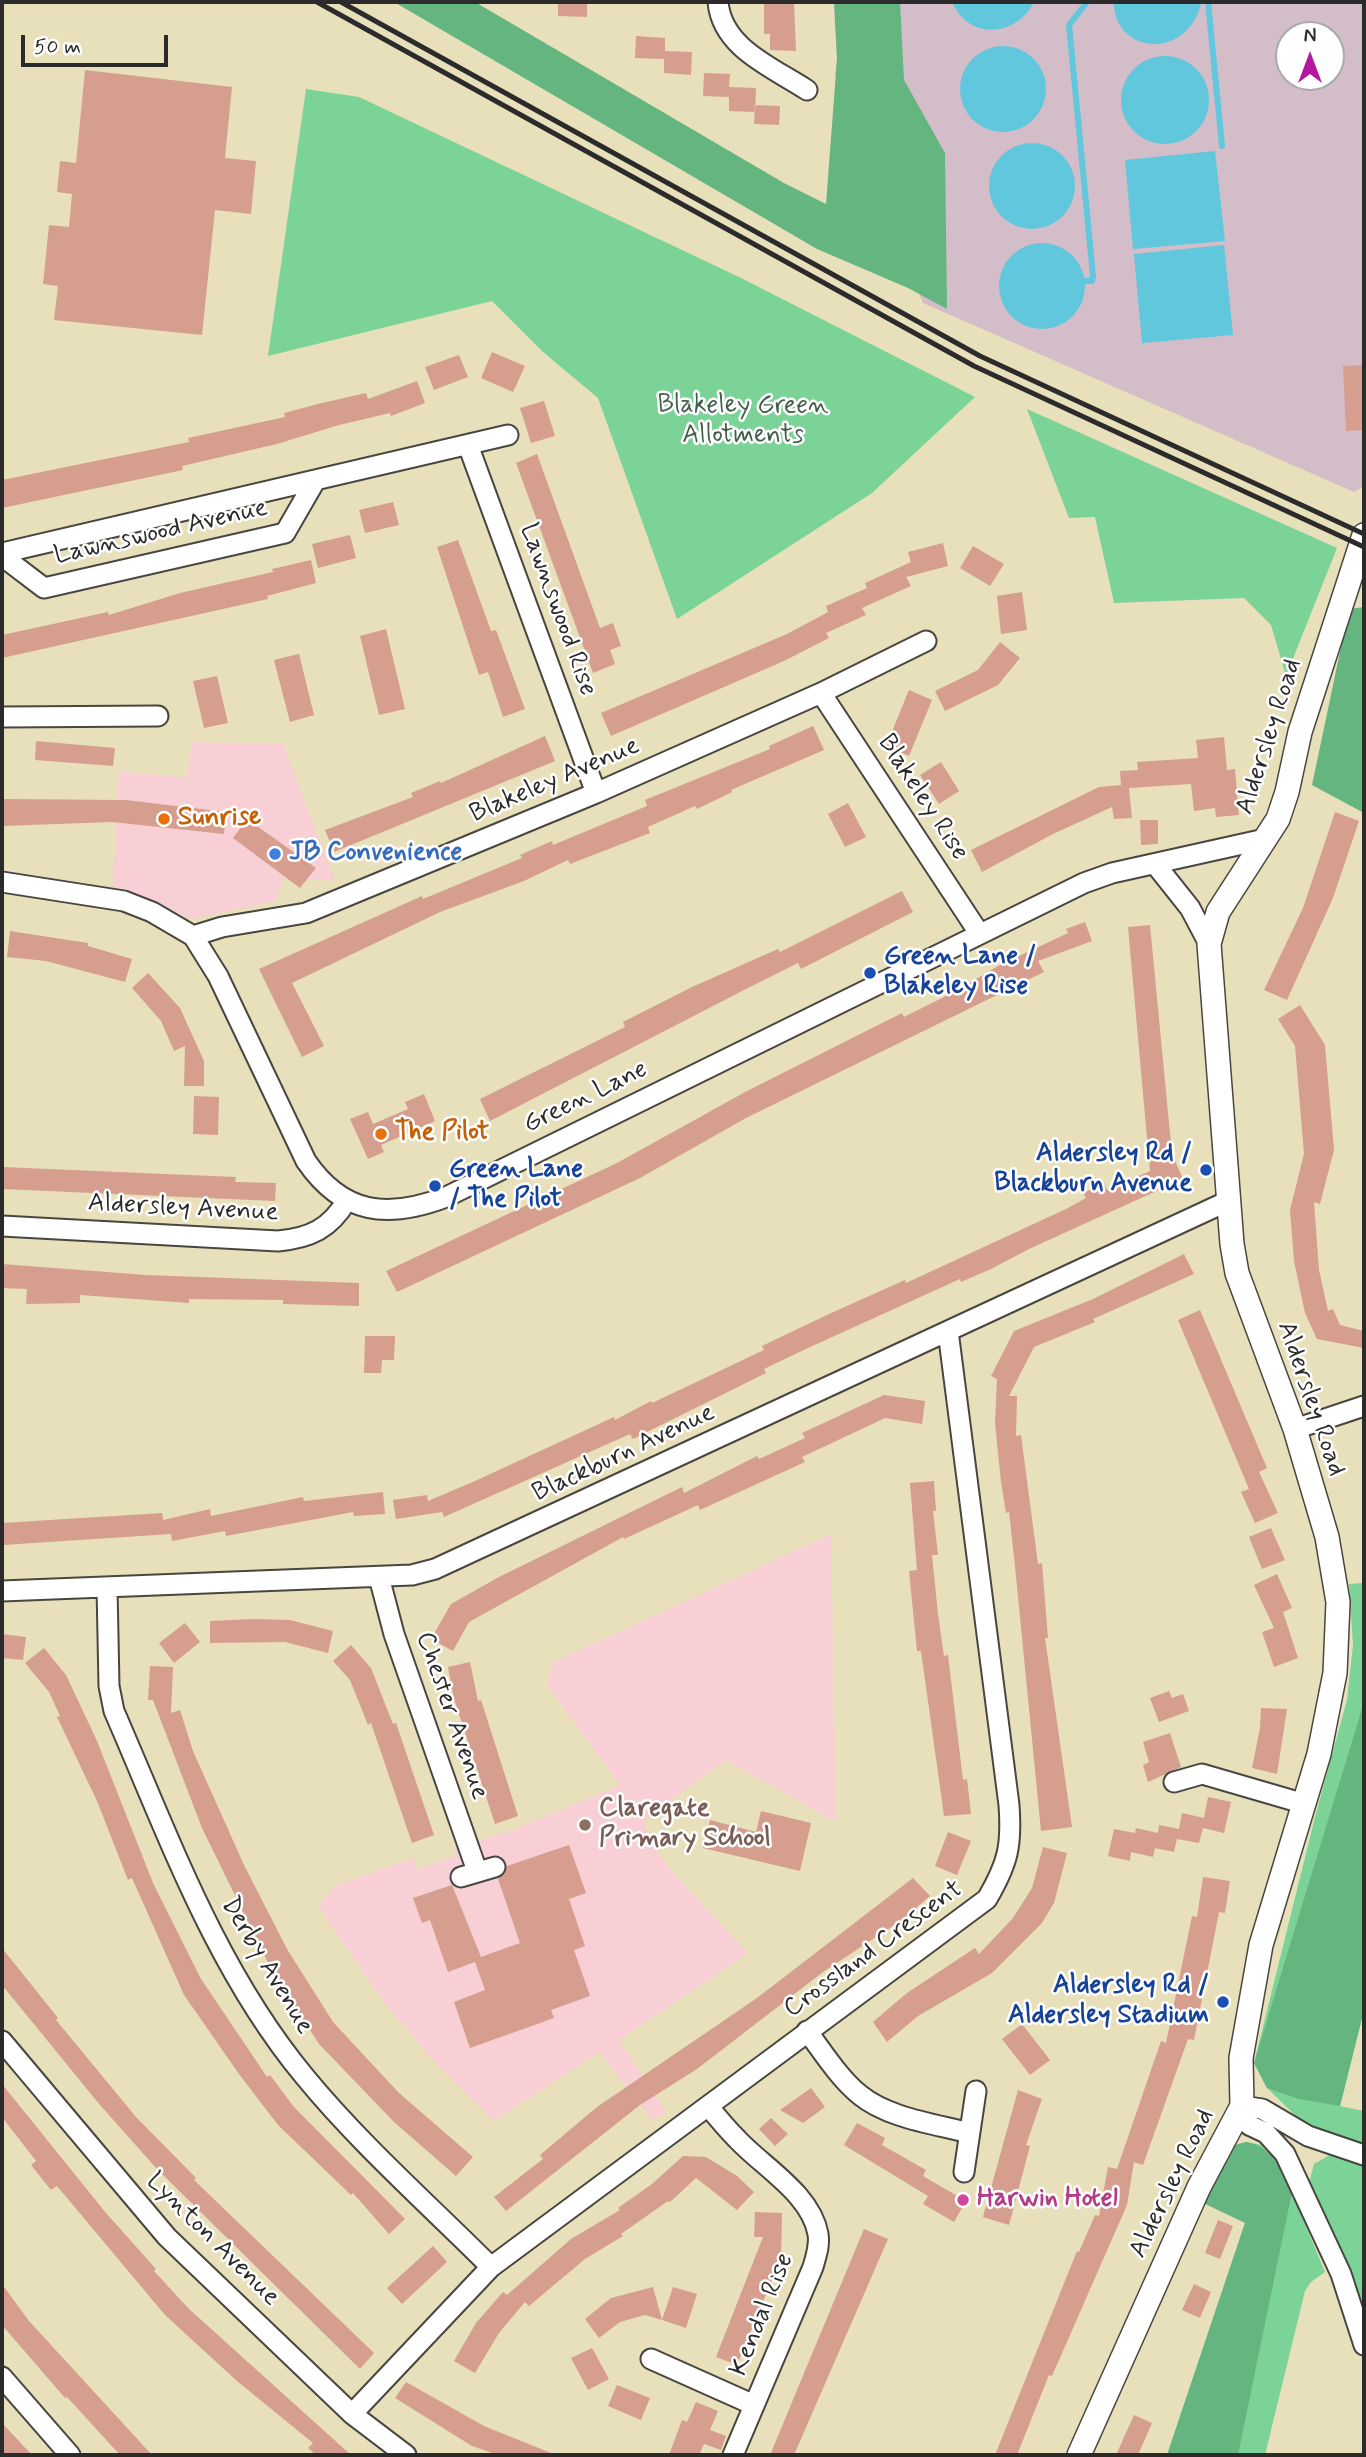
<!DOCTYPE html>
<html>
<head>
<meta charset="utf-8">
<style>
  body { margin:0 }
  #map { position:relative; width:1366px; height:2457px; overflow:hidden; background:#e8e0ba; font-family:Mynerve,sans-serif }
  canvas { display:block }
  .frame { position:absolute; inset:0; border:4px solid #2b2b2b; pointer-events:none }
  .north { position:absolute; left:1275px; top:21px; width:70px; height:70px; box-sizing:border-box; background:#fff; border:2px solid #aaa; border-radius:50%; rotate:0deg; font-size:19px; font-weight:700; line-height:28px; text-align:center; color:#2b2b2b }
  .north::after { content:''; display:block; margin:auto; width:24px; height:32px; background:#b5179e; clip-path:polygon(50% 0,100% 100%,50% 72%,0 100%) }
  .scale { position:absolute; left:21px; top:35px; width:147px; height:32px; box-sizing:border-box; border:4px solid #2b2b2b; border-top:0; padding-left:9px; font-size:21px; line-height:24px; white-space:nowrap; color:#2b2b2b; -webkit-text-stroke:5px #fff; paint-order:stroke }
</style>
</head>
<body>
<div id="map">
<canvas width="1366" height="2457"></canvas>
<div class="frame"></div>
<div class="north">N</div>
<div class="scale">50 m</div>
</div>
<script>
const c = document.querySelector('canvas').getContext('2d');
c.lineJoin = 'round';
function paint(path, color) { c.fillStyle = color; c.fill(path, 'evenodd'); }
function stroke(path, color, width, dash) { c.strokeStyle = color; c.lineWidth = width; c.lineCap = dash ? 'butt' : 'round'; c.setLineDash(dash || []); c.stroke(path); }
function write(font, color, halo, rows, align = 'center') {
  c.font = font + ' Mynerve,sans-serif'; c.lineWidth = 5; c.setLineDash([]); c.textBaseline = 'middle'; c.strokeStyle = halo; c.fillStyle = color; for (const [text, x, y, turn = 0] of rows) {
    c.save(); c.translate(x, y); c.rotate((+turn || 0) * Math.PI / 180); c.textAlign = isNaN(turn) ? turn : align; if (halo) c.strokeText(text, 0, 0); c.fillText(text, 0, 0); c.restore();
  }
}
paint(new Path2D(`
  M192 742 283 744 335 881 284 877 276 901 192 919 113 888 119 771 187 778Z
  M831 1534 836 1822 726 1760 644 1820 649 1839 669 1868 748 1953 619 2040 666 2112 653 2121 599 2052 494 2121 438 2066 382 2000 318 1906 334 1886 413 1858 417 1869 456 1856 454 1849 515 1829 620 1785 548 1686 552 1663Z`), '#f7cfd4');
paint(new Path2D(`
  M834 2H1364V486L1354 492 923 303 835 75 837 59ZM1289 35H1331V77H1289Z`), '#d2bdc8');
paint(new Path2D(`
  M306 89 359 97 739 277 975 397 872 493 677 619 598 398 543 352 492 301 268 356Z
  M1027 409 1337 548 1286 676 1271 625 1244 598 1114 603 1095 517 1069 518Z
  M1364 1583V2010L1340 2106 1364 2111V2148L1293 2126 1302 2122 1267 2088 1254 2063 1315 1817 1347 1700 1353 1645 1349 1584Z
  M1246 2142 1262 2145 1292 2192 1325 2272 1311 2282 1305 2291 1265 2455H1167L1245 2223Z
  M1333 2153 1364 2162V2330L1309 2183 1314 2164Z`), '#7cd397');
paint(new Path2D(`
  M394 2H475L784 183 826 204 837 59 834 2H900L904 80 945 153 947 309 908 288 817 249Z
  M1364 607V813L1312 785 1349 609Z
  M1364 1702V2010L1340 2106 1299 2099 1267 2088 1254 2063Z
  M1246 2142C1273 2147 1281 2168 1292 2192L1238 2455H1167L1245 2223 1199 2201 1234 2145Z`), '#65b580');
paint(new Path2D(`
  M952 2H1034C1016 37 969 41 952 2Z
  M1114 2H1201V4C1186 62 1113 53 1114 2Z
  M960 89a43 43 0 1 1 86 0a43 43 0 1 1-86 0Z
  M1121 100a44 44 0 1 1 88 0a44 44 0 1 1-88 0Z
  M989 186a43 43 0 1 1 86 0a43 43 0 1 1-86 0Z
  M1215 151 1225 241 1133 249 1125 160Z
  M999 286a43 43 0 1 1 86 0a43 43 0 1 1-86 0Z
  M1224 245 1233 335 1142 343 1134 254Z`), '#60c7dd');
stroke(new Path2D(`
  M1208 2 1222 146
  M1084 281H1092L1093 276 1069 25 1087 2`), '#60c7dd', 6);
paint(new Path2D(`
  M558 2H587V17L558 16Z
  M764 2H794L796 51 770 50V34H764Z
  M636 36 665 38V51L692 52 691 75 664 73V59L635 58Z
  M85 70 232 87 225 158 256 161 251 214 215 210 202 335 54 320 58 286 43 284 49 225 69 227 72 194 57 192 60 161 76 163Z
  M704 73 730 74 729 87 756 88 755 112 729 111V95V97L703 96Z
  M755 105 780 106 779 125 754 124Z
  M492 352 525 366 513 392 481 378Z
  M459 355 468 377 434 390 425 367Z
  M1364 365V430L1346 431 1343 366Z
  M417 381 425 403 391 416 390 413 339 425 277 444 182 466 183 470 2 508V480L189 442 188 438 285 417 284 413 318 404 366 393 368 399Z
  M544 401 555 436 531 443 520 408Z
  M537 454 600 628 613 623 621 646 610 650 615 664 593 673 516 463Z
  M393 502 399 525 365 533 359 510Z
  M350 535 356 558 318 568 312 544Z
  M458 540 491 631 496 630 525 709 503 717 488 672 479 675 437 547Z
  M943 543 948 566 906 577 911 586 862 608 866 615 826 633 829 638 784 661 611 736 601 713 787 634 828 612 826 606 867 588 865 583 911 562 908 552Z
  M973 546 1004 564 990 586 960 568Z
  M311 560 316 583 267 596 268 599 2 658V635L108 612 109 615 180 593 273 572 272 569Z
  M1022 592 1027 630 1001 634 997 596Z
  M386 629 405 709 379 715 360 636Z
  M1000 642 1020 658 998 685 945 711 935 691 978 670Z
  M299 654 314 715 290 722 274 660Z
  M217 676 228 723 204 728 193 681Z
  M909 690 932 700 909 756 886 746Z
  M813 726 824 750 731 790 732 792 697 809 695 806 648 827 650 833 570 864 568 860 524 881 440 912 292 983 324 1046 302 1057 259 969 422 896 423 899 522 858 520 855 552 841 553 845 647 806 645 800 770 749 769 746Z
  M545 736 555 761 334 852 325 830 413 797 411 793 440 781 441 783Z
  M1224 737 1227 770 1235 769 1239 815 1216 817 1215 808 1194 811 1191 784 1129 788 1132 818 1114 819 1112 807 1053 834 982 872 971 850 1099 787 1121 785 1120 771 1138 770 1137 762 1198 758 1196 740Z
  M36 741 115 748 113 766 35 760Z
  M941 762 959 791 939 804 920 775Z
  M2 799 126 800 226 812 224 834 112 822 2 826Z
  M848 803 866 837 845 847 828 814Z
  M1335 812 1359 821 1333 898 1287 1000 1264 990 1303 908Z
  M247 819 316 868 300 888 233 838Z
  M1140 820H1158V844L1141 845Z
  M902 891 913 912 801 969 798 963 746 989 490 1121 480 1099 625 1027 623 1022 692 987 778 949 780 952Z
  M1085 922 1092 941 1038 961 1044 972 746 1118 640 1178 397 1292 386 1271 617 1163 747 1091 902 1013 904 1017 956 991 998 966 1068 933 1066 929Z
  M1150 925 1172 1154 1183 1179 1029 1249 991 1269 961 1282 960 1279 808 1348 764 1369 766 1373 633 1439 630 1434 444 1517 442 1512 396 1519 393 1500 427 1495 428 1501 475 1481 614 1417 615 1420 651 1401 652 1403 764 1350 762 1346 829 1314 905 1280 906 1283 1066 1209 1086 1198 1083 1193 1104 1183 1107 1190 1150 1171 1128 927Z
  M10 931 88 943V946L132 959 125 982 46 961 7 957Z
  M148 973 180 1008 204 1061V1086H184L185 1046 174 1051 161 1021 132 988Z
  M1300 1005 1325 1045 1334 1150 1320 1204 1314 1202 1319 1270 1328 1311 1333 1309 1340 1325 1364 1331V1348L1317 1339 1305 1313 1294 1261 1290 1210 1304 1154 1295 1046 1278 1019Z
  M424 1094 435 1121 381 1145 384 1152 368 1159 350 1119 368 1112 373 1124 408 1109 405 1102Z
  M194 1096 219 1097 218 1135 193 1134Z
  M2 1167 236 1177 235 1182 276 1183 275 1201 2 1189Z
  M1184 1254 1194 1274 1093 1319 1095 1322 1034 1347 1009 1396H1017L1016 1436 1021 1435 1038 1564 1042 1563 1048 1638H1045L1072 1827 1041 1831 1015 1566 1009 1512 1006 1513 1001 1482 995 1423 997 1379 991 1376 1014 1331 1093 1299Z
  M2 1264 146 1275 359 1283V1306L283 1304V1300L189 1299V1303L80 1295V1303L26 1304 27 1289 2 1288Z
  M1200 1310 1267 1468 1259 1472 1278 1513 1255 1523 1241 1492 1249 1489 1178 1320Z
  M365 1336H395L394 1360H382L381 1373H364Z
  M884 1395 925 1401 922 1424 885 1418 802 1457 805 1462 700 1510 698 1505 624 1539 623 1537 469 1622 453 1651 431 1639 451 1604 499 1577 682 1487 684 1493 757 1456 759 1459 805 1438 802 1433Z
  M934 1481 936 1511H933L938 1555H932L938 1614 944 1656 948 1655 963 1780 967 1779 971 1814 944 1816 921 1651H917L909 1571 917 1570 910 1483Z
  M383 1492 385 1514 354 1516 353 1512 226 1536 225 1531 172 1541 171 1534 3 1545 2 1523 162 1513 163 1520 210 1509 211 1516 303 1497 304 1501Z
  M1271 1528 1285 1560 1262 1569 1249 1537Z
  M1277 1574 1292 1608 1283 1612 1298 1658 1274 1667 1262 1632 1274 1628 1254 1585Z
  M254 1619 290 1620 333 1631 328 1653 285 1642 210 1643V1621Z
  M185 1623 200 1642 174 1663 159 1643Z
  M2 1634 26 1637 23 1660 2 1658Z
  M351 1645 371 1668 393 1724 396 1723 434 1835 412 1843 371 1723 368 1725 350 1680 333 1661Z
  M44 1648 66 1675 97 1741 153 1883 201 1979 267 2077 270 2075 294 2107 405 2219 389 2234 353 2193 351 2195 278 2125 239 2074 184 1995 132 1878 128 1880 97 1801 57 1717 60 1716 49 1692 25 1663Z
  M470 1662 478 1701 481 1700 518 1816 495 1824 454 1699 448 1667Z
  M150 1666 173 1667 171 1713 180 1710 193 1751 244 1865 287 1949 333 2022 399 2093 473 2157 456 2176 394 2122 319 2044 271 1969 202 1828 153 1700H148Z
  M1169 1691 1172 1698 1183 1694 1189 1711 1159 1722 1150 1698Z
  M1261 1708 1287 1709 1277 1774 1252 1768 1260 1728Z
  M1170 1733 1181 1767 1148 1782 1143 1765 1149 1762 1143 1742Z
  M1208 1797 1231 1802 1224 1833 1203 1828 1199 1843 1177 1839 1174 1852 1155 1848 1153 1857 1131 1852 1130 1861 1108 1856 1114 1829 1135 1833 1136 1828 1158 1833 1159 1825 1179 1829 1182 1813 1204 1818Z
  M761 1811 811 1823 800 1871 703 1848 710 1820 756 1832Z
  M948 1832 971 1841 957 1875 935 1866Z
  M569 1845 586 1893 569 1899 585 1946 574 1950 590 1996 551 2010 554 2018 470 2048 454 2002 485 1990 475 1962 448 1972 430 1920 422 1923 413 1898 452 1885 481 1957 520 1943 498 1879 504 1875 507 1866Z
  M1043 1847 1067 1853 1054 1903 1042 1923 992 1973 918 2016 887 2042 873 2022 907 1993 975 1948 979 1954 1013 1918 1032 1888Z
  M1203 1877 1230 1881 1225 1913 1219 1912 1194 2040 1188 2039 1143 2165 1134 2162 1127 2205 1052 2376 1049 2375 1017 2455H995L1077 2251 1079 2252 1095 2215 1099 2216 1108 2167 1117 2169 1161 2041 1166 2043 1192 1916 1197 1917Z
  M913 1878 930 1896 902 1920 823 1972 697 2069 640 2105 506 2211 494 2197 543 2159 540 2155 597 2107 757 1998Z
  M2 1948 58 2018 56 2020 136 2117 196 2178 194 2180 374 2353 360 2369 157 2169 100 2105 2 1985Z
  M1022 2024 1050 2060 1030 2075 1002 2039Z
  M2 2084 106 2213 156 2269 154 2271 189 2309 351 2455H316L308 2448 313 2443 237 2381 165 2315 57 2186 51 2190 31 2165 36 2161 2 2117Z
  M811 2088 825 2107 803 2123 780 2110Z
  M1018 2090 1042 2099 1026 2145 1030 2146 1009 2225 983 2217Z
  M771 2118 788 2134 775 2146 759 2129Z
  M857 2123 885 2138 882 2145 926 2170 923 2176 966 2201 954 2222 923 2204 928 2196 844 2145Z
  M683 2156 706 2157 737 2176 754 2192 737 2210 696 2178 670 2202 668 2201 621 2234 623 2236 585 2259 529 2306 525 2302 499 2333 475 2373 454 2361 476 2323 503 2292 507 2295 571 2239 620 2210 618 2208 652 2184Z
  M755 2212 782 2213 781 2258 737 2365 716 2357 763 2237H754Z
  M1218 2220 1233 2226 1220 2259 1205 2253Z
  M864 2229 888 2239 794 2455H770Z
  M433 2246 447 2262 402 2304 387 2288Z
  M2 2284 29 2321 152 2455H120L67 2397 65 2398 2 2325Z
  M1194 2284 1211 2292 1200 2318 1182 2310Z
  M653 2287 662 2320 645 2315 620 2322 599 2338 585 2319 611 2298Z
  M673 2287 697 2294 686 2328 662 2320Z
  M592 2348 609 2379 588 2390 571 2358Z
  M406 2382 484 2426 556 2455H498L472 2446 395 2398Z
  M617 2385 650 2398 641 2420 608 2406Z
  M696 2402 718 2411 710 2430 726 2436 721 2450 704 2444 699 2455H669L682 2420 687 2422Z
  M1134 2415 1152 2423 1138 2455H1116Z
  M2 2423 32 2455H2Z`), '#d59e8f');
const minor = new Path2D(`
  M718 2C722 48 772 67 807 90
  M468 445 596 793
  M2 553 508 435
  M2 556 44 588 285 533 315 481
  M821 693 979 933
  M2 717 158 716
  M1155 864 1190 908 1209 944
  M2 882 124 901 152 912 193 936 218 976 306 1161C343 1215 388 1219 446 1197L1084 883 1112 873 1265 839
  M193 936 222 927 306 913 596 793 821 693 926 641
  M2 1226 278 1241C310 1238 330 1229 347 1200
  M1295 1429 1364 1406
  M379 1577 394 1634 477 1871
  M107 1587 109 1686 114 1711C169 1837 216 1970 305 2077 360 2144 429 2205 491 2267
  M2 1591 412 1575 435 1569 1228 1201
  M1174 1782 1202 1774 1305 1804
  M461 1877 495 1867
  M807 2031C823 2052 839 2078 860 2095 888 2118 935 2124 969 2133
  M2 2041 167 2237 352 2414 406 2455
  M708 2106C717 2117 727 2129 737 2139 763 2167 811 2194 818 2234 820 2246 816 2256 813 2267L733 2455
  M1364 2155 1308 2136 1262 2109 1242 2106 1249 2125 1266 2133 1285 2154 1341 2274 1364 2345
  M964 2172 976 2091
  M651 2359 754 2405
  M2 2377 70 2455
  M352 2414 491 2267 987 1899C1008 1863 1012 1846 1009 1805L948 1331`);
const tertiary = new Path2D(`
  M1079 2455 1199 2187 1242 2106 1241 2058 1261 1945 1319 1754 1335 1673 1338 1602 1327 1537 1295 1429 1237 1273 1232 1244 1209 944 1218 912 1278 819 1287 792 1300 732 1364 535`);
stroke(minor, '#474640', 23);
stroke(tertiary, '#474640', 26);
stroke(minor, '#fff', 19);
stroke(tertiary, '#fff', 23);
stroke(new Path2D(`
  M317 2 974 366 1364 547
  M341 2 980 356 1364 534`), '#2b2b2b', 5);
for (const [x, y, r, color] of [
  [164,819,7,"#e8710a"],
  [275,854,7,"#3f7fe0"],
  [870,973,7,"#1a4fb4"],
  [381,1134,7,"#e8710a"],
  [1206,1170,7,"#1a4fb4"],
  [435,1186,7,"#1a4fb4"],
  [585,1825,7,"#8d6e63"],
  [1223,2002,7,"#1a4fb4"],
  [963,2200,7,"#d1479c"]
]) { const dot = new Path2D(); dot.arc(x, y, r, 0, 2 * Math.PI); c.fillStyle = color; c.fill(dot); stroke(dot, '#fff', 2.5); }
write('26px', '#435d4b', '#fff', [
  ["Blakeley Green",743,407],
  ["Allotments",743,437]
]);
write('26px', '#2b2b2b', '#fff', [
  ["Lawnswood Avenue",161,533,-13],
  ["Lawnswood Rise",557,610,70],
  ["Aldersley Road",1270,737,-72],
  ["Blakeley Avenue",555,781,-23],
  ["Blakeley Rise",922,798,57],
  ["Green Lane",586,1098,-26],
  ["Aldersley Avenue",183,1209,3],
  ["Aldersley Road",1310,1399,71],
  ["Blackburn Avenue",624,1454,-25],
  ["Chester Avenue",451,1716,71],
  ["Crossland Crescent",874,1950,-36],
  ["Derby Avenue",266,1966,59],
  ["Aldersley Road",1173,2184,-64],
  ["Lynton Avenue",212,2240,45],
  ["Kendal Rise",763,2315,-68]
]);
write('bold 26px', '#c56008', '#fff', [
  ["Sunrise",178,819],
  ["The Pilot",395,1134]
], 'left');
write('bold 26px', '#366cbe', '#fff', [
  ["JB Convenience",289,854]
], 'left');
write('bold 26px', '#164399', '#fff', [
  ["Green Lane /",884,958],
  ["Blakeley Rise",884,988],
  ["Aldersley Rd /",1192,1155,"right"],
  ["Blackburn Avenue",1192,1185,"right"],
  ["Green Lane",449,1171],
  ["/ The Pilot",449,1201],
  ["Aldersley Rd /",1209,1987,"right"],
  ["Aldersley Stadium",1209,2017,"right"]
], 'left');
write('bold 26px', '#785e54', '#fff', [
  ["Claregate",599,1810],
  ["Primary School",599,1840]
], 'left');
write('bold 26px', '#b23c85', '#fff', [
  ["Harwin Hotel",977,2200]
], 'left');
</script>
</body>
</html>
